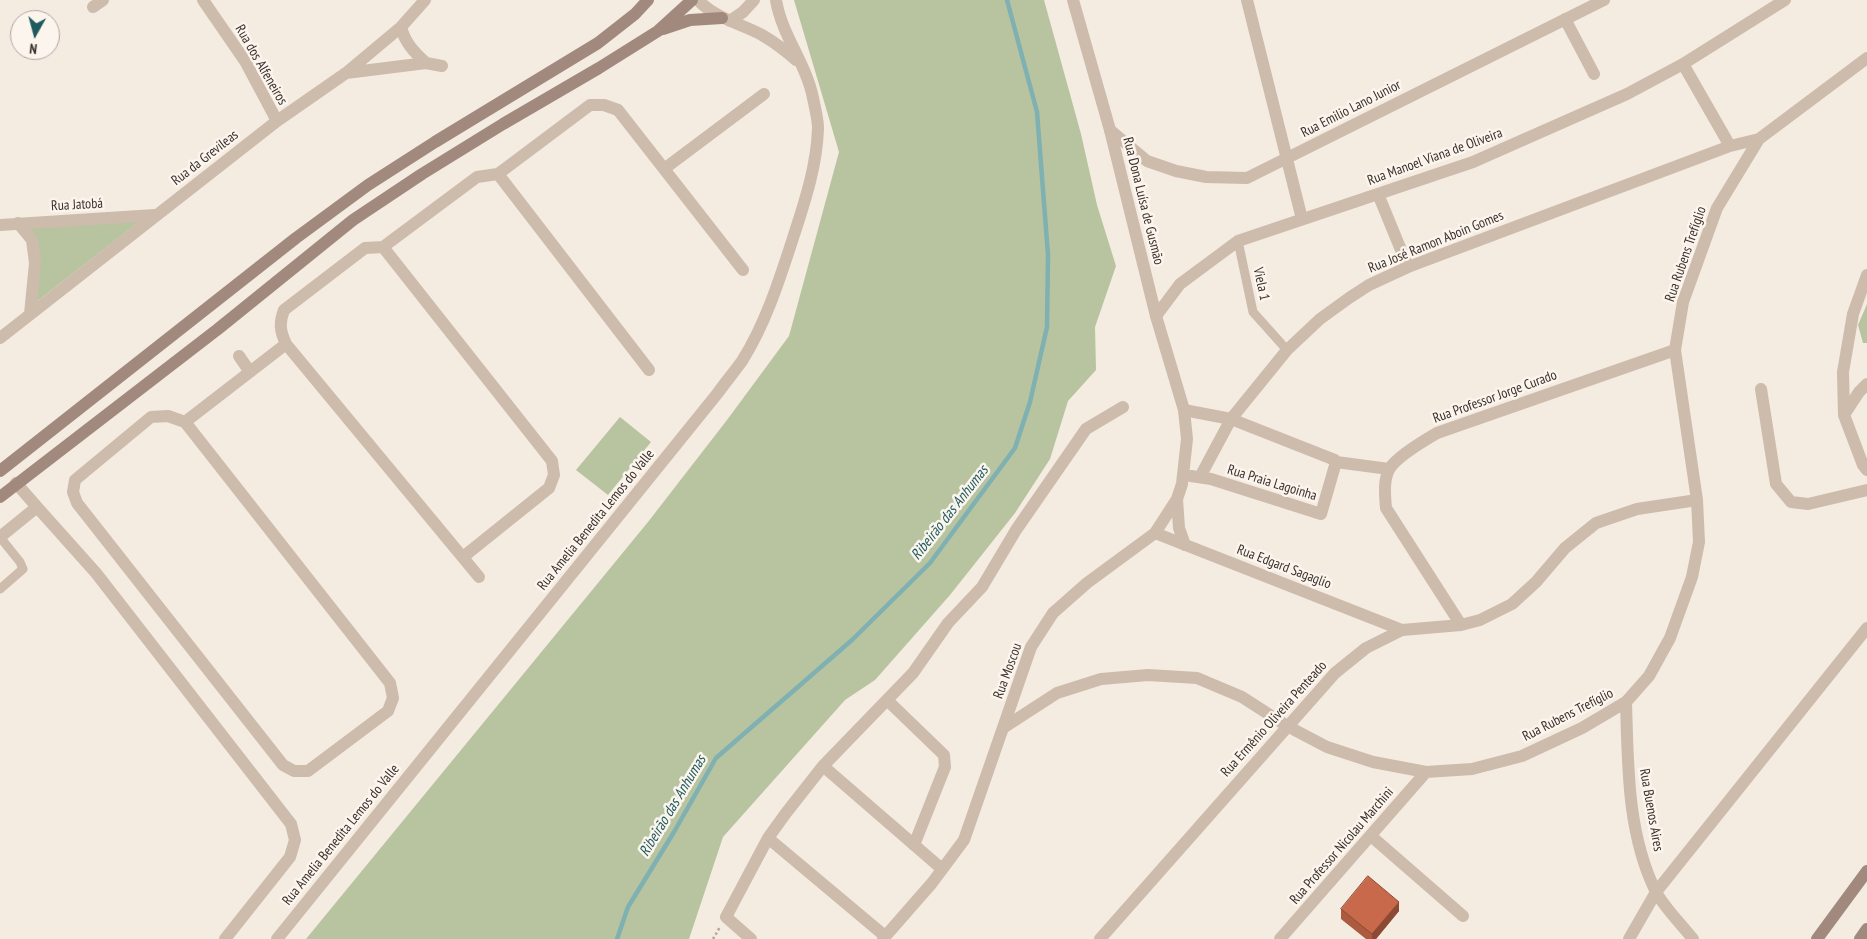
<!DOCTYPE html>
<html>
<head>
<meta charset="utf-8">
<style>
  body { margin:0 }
  #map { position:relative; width:1867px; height:939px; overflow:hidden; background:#f4ebe1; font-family:"PT Sans Narrow",sans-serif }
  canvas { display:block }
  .north { position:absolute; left:10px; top:10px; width:50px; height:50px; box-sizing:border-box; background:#fbf5ee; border:1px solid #aea6a0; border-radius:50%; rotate:187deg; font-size:14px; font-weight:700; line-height:20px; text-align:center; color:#3b302b }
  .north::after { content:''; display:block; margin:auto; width:18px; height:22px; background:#1f5a5e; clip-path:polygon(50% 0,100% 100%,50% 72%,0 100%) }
</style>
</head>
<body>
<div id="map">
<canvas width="1867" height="939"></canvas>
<div class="north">N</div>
</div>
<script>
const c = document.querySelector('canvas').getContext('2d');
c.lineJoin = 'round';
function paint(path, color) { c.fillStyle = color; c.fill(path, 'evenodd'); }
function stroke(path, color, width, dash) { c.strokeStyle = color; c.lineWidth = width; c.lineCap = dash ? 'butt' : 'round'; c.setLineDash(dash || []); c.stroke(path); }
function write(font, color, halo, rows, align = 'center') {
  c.font = font + ' "PT Sans Narrow",sans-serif'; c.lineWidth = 5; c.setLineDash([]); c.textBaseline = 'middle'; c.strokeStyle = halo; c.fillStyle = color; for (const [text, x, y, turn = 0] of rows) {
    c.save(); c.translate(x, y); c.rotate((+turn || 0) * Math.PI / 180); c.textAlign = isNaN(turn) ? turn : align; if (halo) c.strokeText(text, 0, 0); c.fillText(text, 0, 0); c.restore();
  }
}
paint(new Path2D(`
  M794 0H1044L1081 134 1097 205 1116 266 1095 327 1096 370 1068 401 1050 459 1015 513 950 595 875 680 845 700 723 837 689 939H306L648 522 727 420 789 336 839 152Z
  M140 221 35 303 29 228Z
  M1867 304V343H1863L1858 325Z
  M620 417 651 442 608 495 576 470Z`), '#b8c4a0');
stroke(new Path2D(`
  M617 939 628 907 674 832 716 758 852 640 930 563 1015 448 1030 402 1047 327 1048 255 1037 112 1007 0`), '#7fb0b2', 4.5);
stroke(new Path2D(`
  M713 939 720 927`), '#b9a596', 2.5, [2.5, 2.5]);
stroke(new Path2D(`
  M1238 241 1253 312 1287 350
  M0 589 23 569 20 562 0 537`), '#cdbbac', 9);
stroke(new Path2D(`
  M203 0 245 61 277 121
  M698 0C716 19 740 23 762 35 774 42 786 51 796 60
  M1247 0 1302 219
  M93 7 103 0
  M1565 19 1594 74
  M730 21 743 12 754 0
  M401 27C405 43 414 52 426 63
  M1683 64 1730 146
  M346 73 426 63 442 66
  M1110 130 1147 161 1176 171 1206 177 1247 178 1604 0
  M664 169 764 94
  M498 174 649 370
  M1378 194 1408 267
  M18 223 32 240 35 263 30 314
  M0 225 155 215
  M383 247 477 177 498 174 590 105H604L618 110 743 270
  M1867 275 1853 314 1843 372 1844 415 1863 465 1867 470
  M1156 316 1180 284 1238 241 1473 162 1627 94 1683 64 1785 0
  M0 338 277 121 346 73 401 27 425 0
  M239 356 250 372
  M1761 389 1776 484 1791 502 1808 504 1867 490
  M1184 410 1231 419 1335 460 1336 462
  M1844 415 1859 392 1867 384
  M168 416 185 422 390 683 393 698 388 711 308 771H294L283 765 77 503 73 492 75 480 151 417Z
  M185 422 286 344
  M1336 462 1389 469
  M1191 476 1211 479 1321 514 1336 462
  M1200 477 1231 419 1287 350 1320 319 1349 298 1369 285 1408 267 1730 146 1759 139
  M16 483 37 507
  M1155 533 1402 630
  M0 537 37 507 96 573 291 824 295 840 290 857 225 939
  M463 557 549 488 554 475 552 461 383 247 365 248 284 310C279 323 280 331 286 344L479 577
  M1461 625 1386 508C1385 496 1383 479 1390 468 1397 457 1425 440 1437 433L1675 350
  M887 700 944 755 945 767 914 845
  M1626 702C1628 765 1627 832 1655 890 1662 905 1682 925 1693 939
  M1003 728 1057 693 1101 679 1148 675 1197 678 1242 697 1287 726 1327 747 1373 762 1426 772 1472 769 1522 756 1582 728 1626 702 1649 676 1670 638 1692 577 1699 542 1697 500 1675 350 1683 302 1717 208 1759 139 1867 58
  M823 766 942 869
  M1371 836 1463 916
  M768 838 885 936
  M277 939 717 394C725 383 734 372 742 361 766 323 780 278 794 235 805 201 817 165 818 128 818 119 815 108 813 98 806 63 782 36 776 0
  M751 939 726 917 768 838 786 813 823 766 913 673 948 623 982 587 1016 530 1086 429 1123 407
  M1100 939 1335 673 1366 648 1402 630 1461 625 1480 620 1512 604 1536 582 1565 548 1596 523 1637 509 1697 500
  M1280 939 1426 772
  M1629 939 1656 892 1867 628`), '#cdbbac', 12);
stroke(new Path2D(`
  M1177 499 1179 528 1185 545
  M883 939 932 883 964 840 1031 647 1053 613 1087 583 1155 533 1177 499 1182 484 1187 439 1184 410 1156 316 1110 130 1073 0`), '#cdbbac', 12);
stroke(new Path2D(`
  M663 29 690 20 722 18
  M0 471 296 238 368 185 435 142 598 43 635 14 648 0
  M0 497 218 329 353 220 422 174 503 124 599 68 658 31 692 0
  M1817 939 1867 871
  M1860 939 1867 929`), '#a18a7d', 12);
paint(new Path2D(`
  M1341 909 1399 911 1376 939H1366L1341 919Z`), '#ac5a40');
paint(new Path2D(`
  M1399 902V911L1376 939H1372V934Z`), '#8c4a34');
const building = new Path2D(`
  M1368 876 1399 902 1372 934 1341 909Z`);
paint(building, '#c8694b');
stroke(building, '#8c4a34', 1);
write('14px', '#3b302b', '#fbf5ee', [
  ["Rua dos Alfeneiros",261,65,60],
  ["Rua Emilio Lano Junior",1351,109,-27],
  ["Rua Manoel Viana de Oliveira",1435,157,-20],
  ["Rua da Grevileas",205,158,-38],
  ["Rua Dona Luísa de Gusmão",1143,201,76],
  ["Rua Jatobá",77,205,-3],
  ["Rua José Ramon Aboin Gomes",1436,242,-22],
  ["Rua Rubens Trefíglio",1686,254,-71],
  ["Viela 1",1261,284,78],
  ["Rua Professor Jorge Curado",1495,397,-20],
  ["Rua Praia Lagoinha",1272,483,17],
  ["Rua Amelia Benedita Lemos do Valle",596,520,-51],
  ["Rua Edgard Sagaglio",1284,567,21],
  ["Rua Moscou",1008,671,-70],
  ["Rua Rubens Trefíglio",1568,715,-27],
  ["Rua Ermênio Oliveira Penteado",1274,719,-48],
  ["Rua Buenos Aires",1651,810,80],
  ["Rua Amelia Benedita Lemos do Valle",341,835,-51],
  ["Rua Professor Nicolau Marchini",1342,846,-49]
]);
write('italic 15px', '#1f5a5e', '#fbf5ee', [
  ["Ribeirão das Anhumas",950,513,-52],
  ["Ribeirão das Anhumas",673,806,-59]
]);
</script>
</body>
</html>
